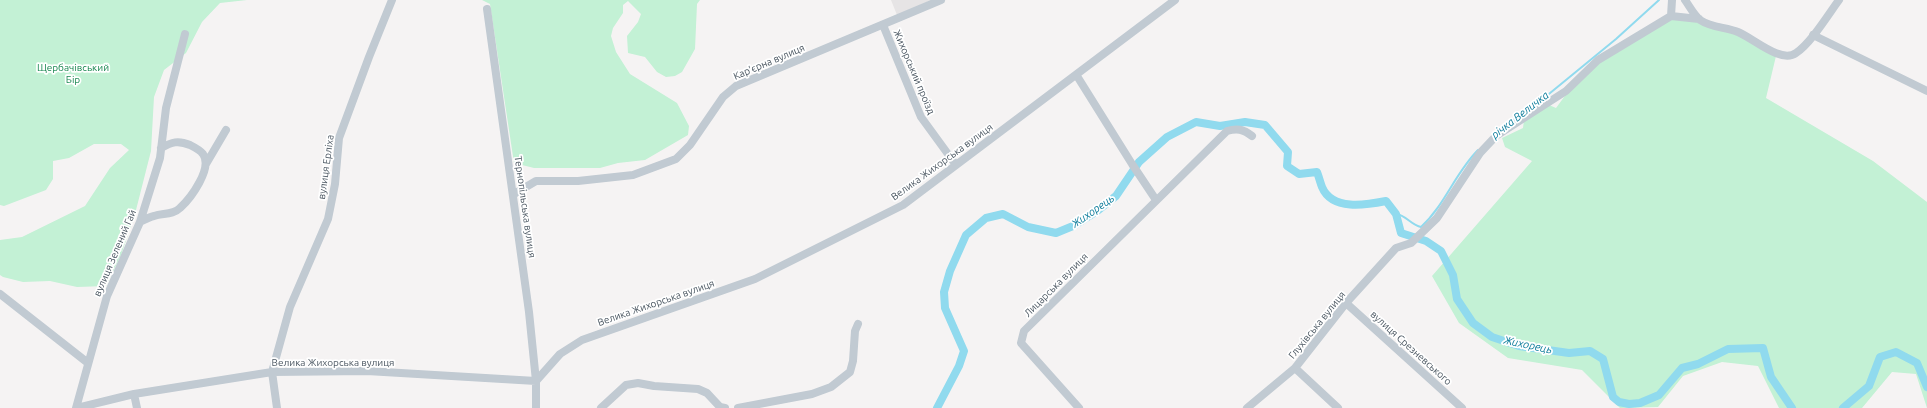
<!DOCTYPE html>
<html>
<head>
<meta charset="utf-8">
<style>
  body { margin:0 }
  canvas { display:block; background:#f5f3f3 }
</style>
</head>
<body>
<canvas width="1927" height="408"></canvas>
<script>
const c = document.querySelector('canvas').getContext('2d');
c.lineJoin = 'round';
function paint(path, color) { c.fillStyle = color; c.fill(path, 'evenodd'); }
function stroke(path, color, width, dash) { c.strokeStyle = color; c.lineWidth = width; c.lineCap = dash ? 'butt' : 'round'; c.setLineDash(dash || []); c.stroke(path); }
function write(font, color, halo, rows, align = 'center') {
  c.font = font + ' Ubuntu,sans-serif'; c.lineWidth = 3.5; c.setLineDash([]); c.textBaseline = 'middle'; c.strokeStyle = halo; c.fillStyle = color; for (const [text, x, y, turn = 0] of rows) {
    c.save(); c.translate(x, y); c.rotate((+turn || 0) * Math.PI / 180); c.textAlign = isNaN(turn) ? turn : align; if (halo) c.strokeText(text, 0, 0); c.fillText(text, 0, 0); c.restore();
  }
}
paint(new Path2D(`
  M891 0H931L897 15Z`), '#e6e4e5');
paint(new Path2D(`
  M0 0H247L220 3 202 22 186 53 164 70 154 97 151 151 135 214 121 255 106 286 77 287 50 281 23 282 3 277 0 275V240L22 237 85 206 110 168 129 150 121 144H94L69 158 53 161V179L46 190 4 206 0 205Z
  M482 0H700L697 4 695 49 682 72 675 76 666 77 657 72 645 57 628 53 627 36 638 22 641 14 628 1 623 5V13L613 28 611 36 616 52 630 74 677 103 689 126 688 135 645 160 618 163 600 168H534L514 163 490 4Z
  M1667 19H1699L1724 28 1776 56 1766 98 1873 161 1927 202V408L1916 374 1892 372 1862 408H1779L1758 366 1722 362 1683 376 1658 407 1620 408 1582 370 1508 358 1459 323 1432 276 1532 161 1505 147 1502 138 1523 128 1524 120 1549 105 1556 108 1570 89 1598 60Z`), '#c3f1d5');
stroke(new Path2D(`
  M1512 121 1544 98 1616 39 1659 0
  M1396 214C1406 215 1411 225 1421 227 1445 205 1455 173 1478 150`), '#90daee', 2);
stroke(new Path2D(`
  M937 408 959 366 964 351 945 308 944 292 950 271 966 235 986 218 1003 214 1028 227 1056 233 1073 226 1097 211 1116 196 1139 162 1167 137 1196 122 1220 126 1245 122 1265 125 1288 152 1287 166 1299 174 1317 172C1319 177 1320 182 1322 187 1332 211 1366 205 1386 201L1396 214 1401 233 1426 241 1441 251 1453 275 1457 299 1473 323 1492 337 1519 346 1569 353 1590 351 1603 359 1613 397 1619 402 1629 404 1640 403 1659 395 1682 368 1698 364 1728 349 1763 348 1771 377 1792 408
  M1843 408 1869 386 1880 357 1896 352 1917 363 1927 387`), '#90daee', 8);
stroke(new Path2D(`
  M1685 0C1690 7 1694 15 1700 20 1712 28 1726 27 1738 32 1753 38 1781 64 1796 53 1811 43 1828 15 1839 0
  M487 9 529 312 536 381V408
  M1671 16 1699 19
  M883 25 921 117 956 165
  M1813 35 1927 91
  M1077 76 1132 164 1156 200
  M206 164 226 130
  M514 194 536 181H578L633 175 676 159 690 145 723 97 736 86 941 0
  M140 222C144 220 149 217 154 216 163 213 173 215 180 208 191 198 213 168 203 154 200 150 194 147 190 145 178 140 172 142 161 148
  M0 294 88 363
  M1346 303 1462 408
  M1295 368 1338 408
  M134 394 137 408
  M76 408 107 296 140 222 160 158 166 108 185 34
  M77 408 134 394 272 372 367 371 536 381 560 354 582 340 755 279 903 205 1175 0
  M277 408 272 372 290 307 328 219 335 184 339 138 369 57 392 0
  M601 408 626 385 638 383 654 386 698 389 707 393 720 407 725 408
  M738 408 812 394 831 387 850 372 853 361 855 331 858 324
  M1079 408 1021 343 1024 331 1227 131C1237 128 1243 129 1252 136
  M1247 408 1295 368 1346 303 1396 248 1411 243 1437 218 1480 153 1496 136 1566 91 1598 60 1671 16 1672 0`), '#c1cad2', 8);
write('10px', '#4a5661', '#fff', [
  ["Кар’єрна вулиця",769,62,-23],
  ["Жихорський проїзд",914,72,67],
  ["Велика Жихорська вулиця",942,162,-36],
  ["вулиця Ерліха",326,167,-82],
  ["Тернопільська вулиця",525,207,82],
  ["вулиця Зелений Гай",115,253,-67],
  ["Лицарська вулиця",1056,285,-45],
  ["Велика Жихорська вулиця",656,303,-19],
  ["Глухівська вулиця",1317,325,-51],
  ["вулиця Срезневського",1411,348,42],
  ["Велика Жихорська вулиця",333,363]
]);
write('10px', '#17864f', '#fff', [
  ["Щербачівський",73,68],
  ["Бір",73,80]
]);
write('italic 11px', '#0c7c9b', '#fff', [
  ["річка Величка",1520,115,-38],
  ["Жихорець",1093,211,-35],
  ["Жихорець",1528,345,12]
]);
</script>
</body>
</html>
